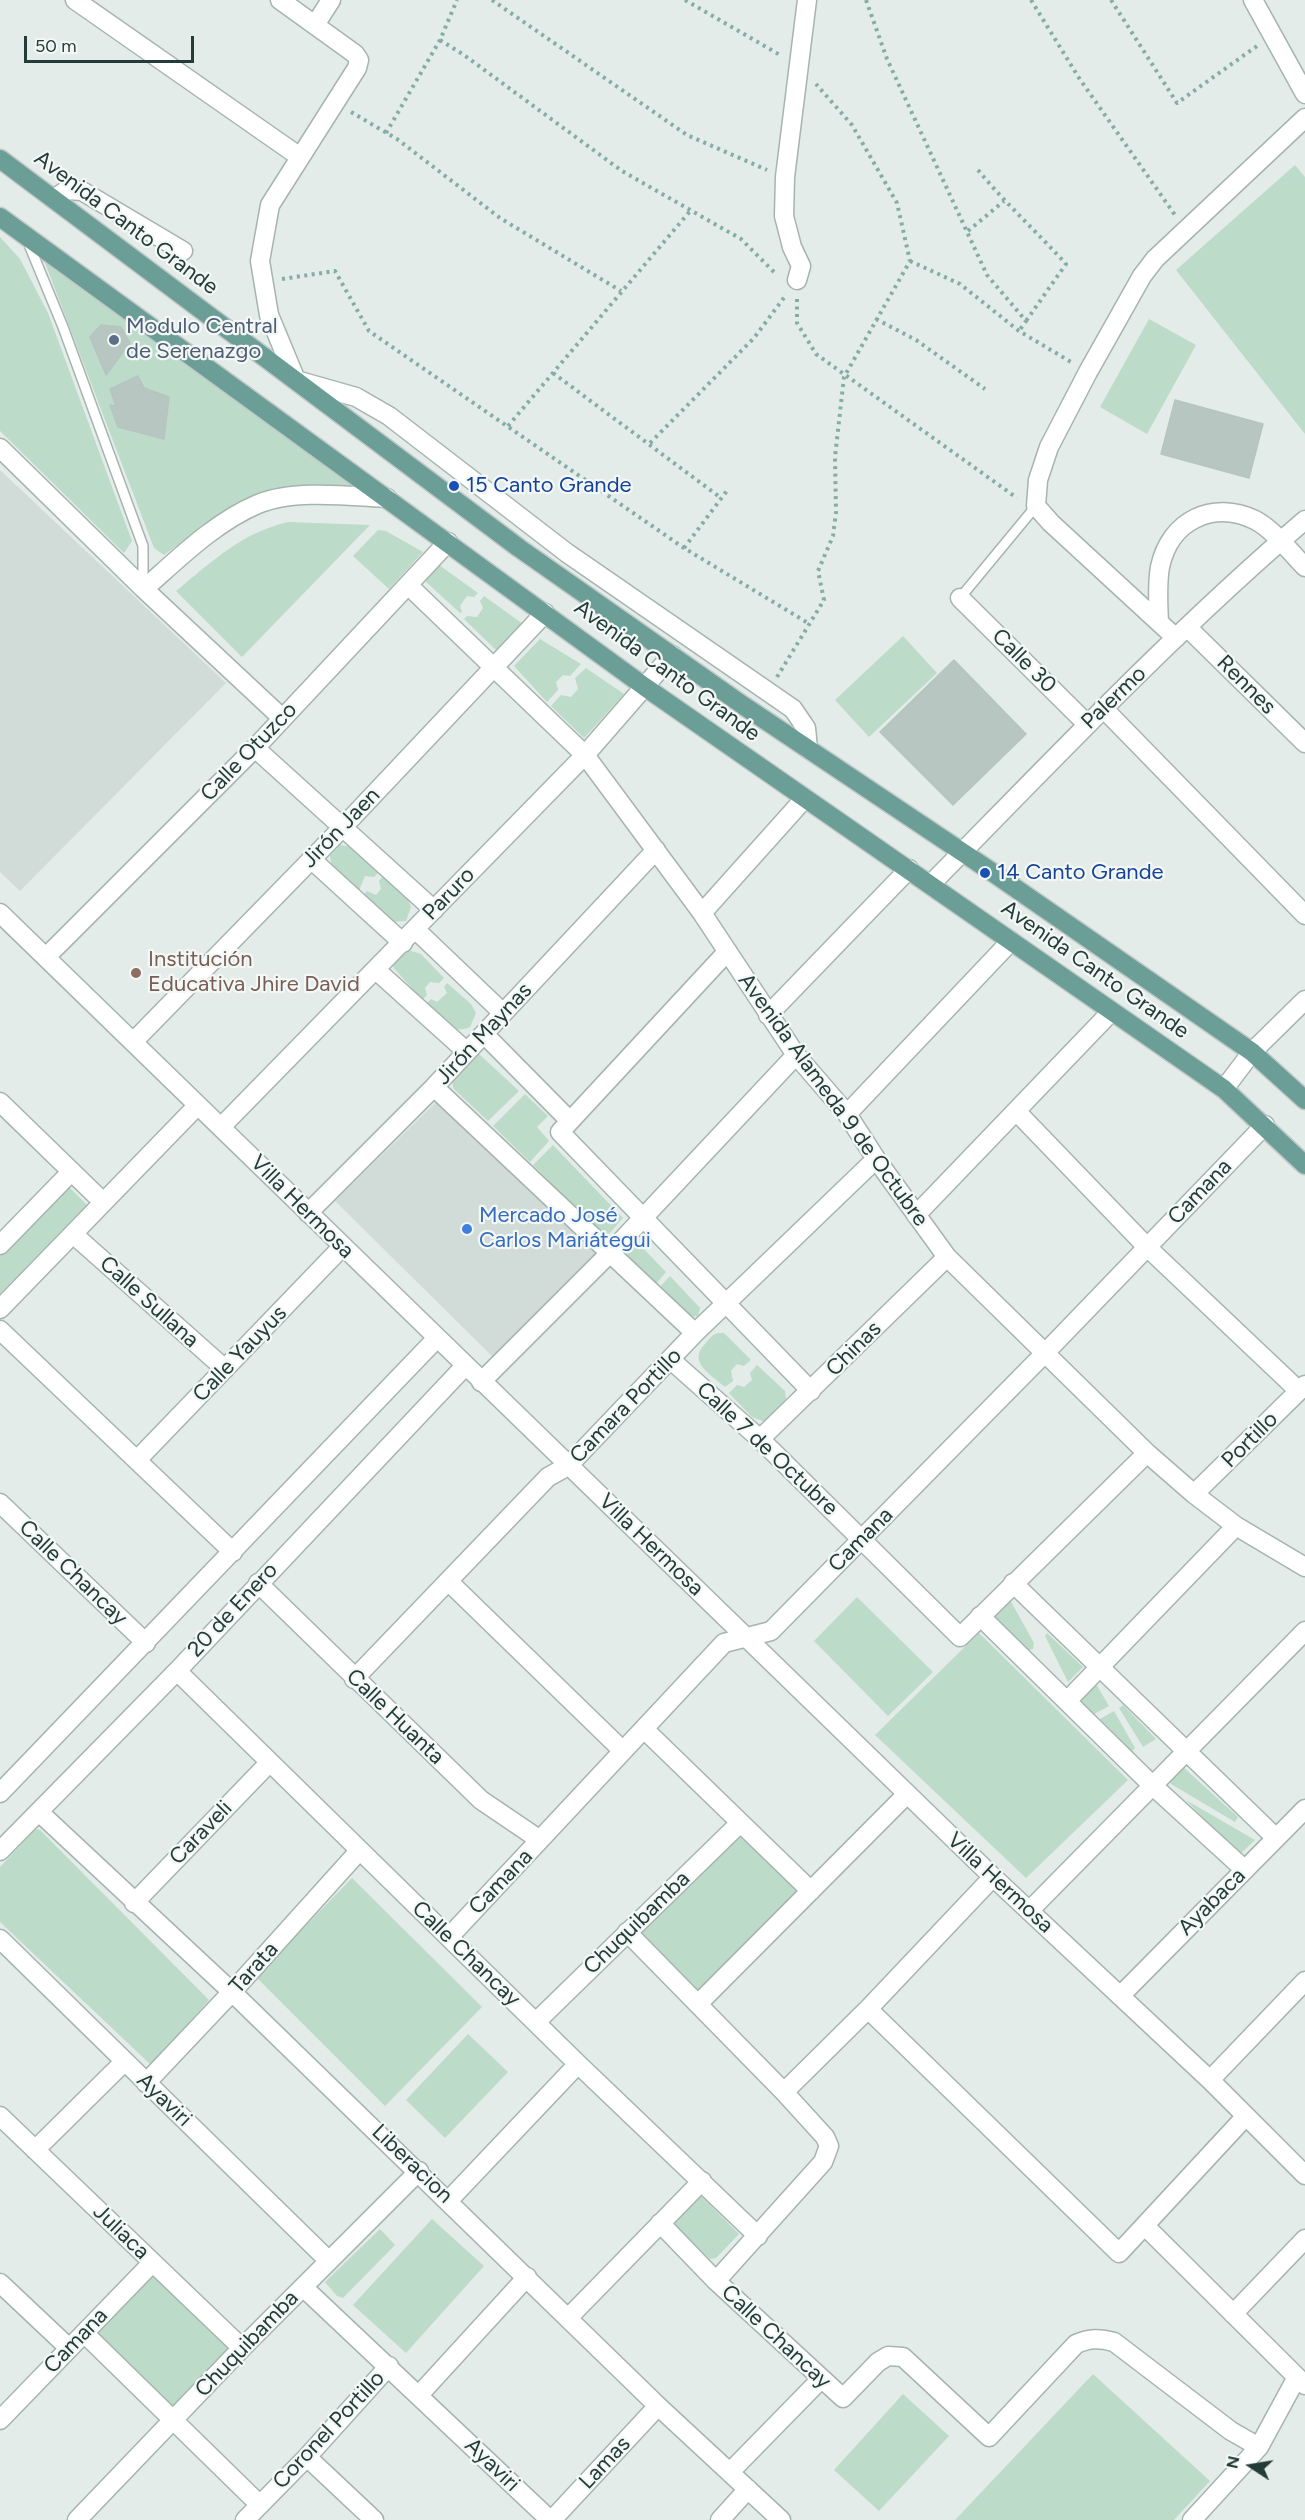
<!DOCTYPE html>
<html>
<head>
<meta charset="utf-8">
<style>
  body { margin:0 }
  #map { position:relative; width:1305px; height:2520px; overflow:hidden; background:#e3ece9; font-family:Figtree,sans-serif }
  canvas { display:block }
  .north { position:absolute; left:1221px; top:2436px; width:60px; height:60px; -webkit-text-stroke:4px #f3f8f6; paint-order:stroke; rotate:282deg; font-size:16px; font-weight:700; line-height:24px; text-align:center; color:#243c38 }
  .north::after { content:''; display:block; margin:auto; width:21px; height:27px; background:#243c38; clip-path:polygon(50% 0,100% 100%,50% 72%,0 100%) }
  .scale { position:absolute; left:24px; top:36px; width:170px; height:27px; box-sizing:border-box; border:3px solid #243c38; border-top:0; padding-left:8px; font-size:18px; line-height:21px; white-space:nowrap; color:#243c38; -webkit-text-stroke:4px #f3f8f6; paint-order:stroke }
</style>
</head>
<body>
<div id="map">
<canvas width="1305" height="2520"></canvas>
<div class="north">N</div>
<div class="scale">50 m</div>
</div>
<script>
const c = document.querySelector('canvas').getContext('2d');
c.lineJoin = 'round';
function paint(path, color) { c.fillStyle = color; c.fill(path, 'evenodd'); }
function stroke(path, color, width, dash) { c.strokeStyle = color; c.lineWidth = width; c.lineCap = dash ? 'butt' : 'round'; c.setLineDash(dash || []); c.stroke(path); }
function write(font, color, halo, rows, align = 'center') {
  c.font = font + ' Figtree,sans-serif'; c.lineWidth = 4.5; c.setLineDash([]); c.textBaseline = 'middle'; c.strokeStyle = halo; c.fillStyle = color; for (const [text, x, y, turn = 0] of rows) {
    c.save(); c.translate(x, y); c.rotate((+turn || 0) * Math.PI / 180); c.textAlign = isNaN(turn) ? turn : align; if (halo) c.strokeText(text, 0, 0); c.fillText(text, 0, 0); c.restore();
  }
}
paint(new Path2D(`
  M0 470 226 683 20 891 0 872Z
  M437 1101 599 1257 497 1361 335 1201Z`), '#d1dbd8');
paint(new Path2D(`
  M1295 165 1305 177V434L1176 270Z
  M0 237 20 259 48 313 132 541 124 553 0 431Z
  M42 255 365 491 289 492 203 527 164 555 154 548Z
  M1149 319 1196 345 1147 434 1100 407Z
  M288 522 370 525 242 657 176 591C213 561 241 533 288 522Z
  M378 530 386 531 423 552 389 589 353 556Z
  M439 565 478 593 474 597 467 596 460 606 462 612 460 613 425 581Z
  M484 596 523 624 498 652 464 619 467 616 477 617 483 608 480 601Z
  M903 636 937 673 869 737 835 700Z
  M540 639 581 664 570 676 563 675 556 682 558 690 547 702 514 666Z
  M586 668 624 694 584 738 551 706 561 695 571 697 578 689 575 678Z
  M340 845 354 847 380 871 374 877 365 876 358 893 332 868 330 856Z
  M383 876 408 899 411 907 406 921 392 922 361 897 367 891 376 895 381 889 379 881Z
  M408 950 421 954 444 978 439 983 430 982 425 988 427 995 422 1000 393 967 400 953Z
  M447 983 471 1004 476 1013 470 1027C450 1036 439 1017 427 1003L431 999 437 1002 447 993 444 987Z
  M479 1054 519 1091 488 1121 454 1089C448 1075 465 1064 475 1055Z
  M525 1094 548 1116 537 1127 549 1141 530 1162 493 1126Z
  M553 1145 623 1218 608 1235 601 1233 533 1165Z
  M65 1183 87 1205 0 1294V1250Z
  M633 1242 638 1243 666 1272 656 1284 627 1256 625 1247Z
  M670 1276 700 1308 698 1316 688 1317 660 1287Z
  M719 1333H724L751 1360 744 1366 737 1364 731 1371 733 1381 725 1387C711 1375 687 1362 705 1344 709 1339 712 1334 719 1333Z
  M757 1365 785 1391 786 1399 765 1422 752 1417 729 1393 737 1385 744 1387 752 1380 750 1373Z
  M857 1597 933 1672 888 1716 814 1641Z
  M1009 1598 1034 1643 1033 1649 1029 1650 993 1615Z
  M979 1633 1128 1780 1026 1878 875 1735Z
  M1047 1633 1083 1667 1068 1682 1045 1636Z
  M1096 1684 1109 1706 1094 1714 1079 1699Z
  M1123 1705 1156 1739 1143 1747 1119 1708Z
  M1114 1711 1135 1748 1132 1751 1100 1719Z
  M1183 1767 1238 1817 1235 1822 1171 1784 1170 1782Z
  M1186 1800 1255 1840 1239 1855Z
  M36 1829 40 1830 209 2000 151 2065 0 1922V1867Z
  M737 1834 802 1893 699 1994 637 1931Z
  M352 1878 482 2007 385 2106 256 1977Z
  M468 2034 508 2072 445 2138 406 2100Z
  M696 2195 701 2196 739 2234 716 2258 710 2259 670 2221Z
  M432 2219 484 2266 406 2353 353 2305Z
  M380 2229 395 2245 343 2298 337 2296 325 2282Z
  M153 2270 236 2351 174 2411 93 2331Z
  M1093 2374 1210 2481 1174 2520H955Z
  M903 2394 949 2436 879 2511 834 2470Z`), '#bddbc9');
const building = new Path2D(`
  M101 325 121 327 130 343 106 375 90 337Z
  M138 376 144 388 169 397 164 439 118 427 110 405 116 406 110 389Z
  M1175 400 1263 424 1249 478 1161 454Z
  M954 660 1026 734 953 805 880 732Z`);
paint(building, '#b8c6c2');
stroke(building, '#b5c5c0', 1.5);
const service = new Path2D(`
  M30 241V247L63 327 143 546V588
  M960 598 1036 506`);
const minor = new Path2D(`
  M75 0 300 157
  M280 0 355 54 359 60 357 68 270 205 260 261 269 315 296 380 356 397 389 416 567 553 793 709 806 728 808 749
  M1253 0 1305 94
  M315 25 331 0
  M54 199 67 190 82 191 183 251
  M797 280 801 266 792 247 784 216 785 177 807 0
  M0 448 144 589 282 718
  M409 586 585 755 702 913 796 1055 847 1114 876 1159 947 1257 1147 1453 1194 1494 1236 1526 1305 1567
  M144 589C178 559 215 522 258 504 294 489 349 496 387 498
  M960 598 1087 724
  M1159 622C1158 604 1157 584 1160 567 1170 520 1213 500 1255 520 1274 530 1290 552 1305 567
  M1187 627 1305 743
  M1176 638 1051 523 1036 506 1038 480 1049 447 1088 372 1142 276 1155 259 1305 118
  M1103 708 1305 915
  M255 748 434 910
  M311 859 403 943
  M931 884C1053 760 1173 633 1305 520
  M0 913 993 1877 1210 2080 1305 2175
  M702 913 805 798
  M416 930 503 1013
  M727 952 560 1132 811 1391
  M46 957 255 748 448 542
  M376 970 467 1052
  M768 1015 909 869
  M484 1034 570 1121
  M134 1041 344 826 545 613
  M434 1087 695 1333
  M0 1102 103 1202
  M1016 1111 1147 1247 1299 1391
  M847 1114 1011 941
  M221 1127 585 755 672 655
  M308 1213 434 1087 656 850
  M916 1215 1111 1012
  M73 1234 225 1369
  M0 1245 71 1172
  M0 1309 198 1105
  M0 1330 233 1552
  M671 1360 760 1439 960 1637 1147 1453
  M481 1382 611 1252 796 1055
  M760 1439 947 1257
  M137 1460 342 1247
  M1194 1494 1305 1385
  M0 1503 146 1643
  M448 1581 622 1750
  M258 1583 481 1800 540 1840
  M1013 1583 1276 1838
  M980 1616 1152 1785 1245 1870
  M177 1671 578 2064 758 2236
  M354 1679 548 1477 568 1466 695 1333 876 1159
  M1067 1701 1236 1526
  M644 1729 811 1891
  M0 1793 437 1338
  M39 1812 232 1992 658 2406 781 2520
  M0 1851 177 1671 465 1366
  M134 1903 269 1763
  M1029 1911 1305 1631
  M627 1932 784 2092 825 2137 829 2146 823 2162 716 2281
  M449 1937 724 1643 771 1631 1045 1353 1265 1125
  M0 1939 329 2261
  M1120 1996 1305 1809
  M699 2003 907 1794
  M868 2009 1119 2253 1246 2116
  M536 2022 739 1824
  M1210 2080 1305 1981
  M146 2083 232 1992 359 1851
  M784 2092 868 2009 993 1877
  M0 2116 242 2348
  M35 2150 124 2062
  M449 2200 578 2064
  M660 2223 716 2281 843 2398 878 2362 888 2356 903 2357 989 2437 1076 2344C1090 2338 1099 2338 1114 2342L1231 2431 1259 2447
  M1145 2226 1305 2385
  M0 2283 69 2348
  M303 2287 550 2520
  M1233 2314 1305 2239
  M569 2317 702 2181
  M84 2333 260 2505
  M419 2395 527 2277
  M0 2420 152 2263
  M307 2457 374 2520
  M730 2472 821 2379
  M77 2520 242 2348 419 2171
  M245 2520 307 2457 389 2366
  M552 2520 658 2406
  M720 2520 748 2489
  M1192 2520 1259 2447 1297 2377`);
const tertiary = new Path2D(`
  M1224 1089 1252 1052 1305 1000`);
const primary = new Path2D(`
  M0 159 519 548 744 706 992 872 1252 1052 1305 1100
  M0 217 645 687 1224 1089 1305 1165`);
stroke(service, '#a6b4b0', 12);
stroke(minor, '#a6b4b0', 21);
stroke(tertiary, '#a6b4b0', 21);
stroke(primary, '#c2c8c7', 21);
stroke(new Path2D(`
  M492 0 687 135 767 170
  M685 0 780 55
  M866 0 887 59 987 275 1026 321 1019 331
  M1031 0 1079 78 1175 215
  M1111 0 1177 103 1257 46
  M440 40 464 55 622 171 741 239 777 275
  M351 112 397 139 500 218 621 291
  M386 133 440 40 457 0
  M978 170C1005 203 1037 232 1066 264L1026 321
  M968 231 1004 201
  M910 261 960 284 1019 331 1071 362
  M282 279 335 271 369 331 684 548 808 623
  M797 299V323L816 354 1017 498
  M876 319 916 340 985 389
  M553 373 721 498
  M508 426 691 210
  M650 443 754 338 786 295
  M684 548 729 488
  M777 677 824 600 818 571 833 536 836 512 835 457 844 377 910 261 897 203 852 125 816 84`), '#85ada5', 4, [3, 4.5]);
stroke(service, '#fff', 9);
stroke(minor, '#fff', 18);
stroke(tertiary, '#fff', 18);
stroke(primary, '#6a9e97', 18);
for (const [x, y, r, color] of [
  [114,340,6,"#5c6f8a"],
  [454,486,6,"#1a4fb4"],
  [985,873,6,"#1a4fb4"],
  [136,973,6,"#8d6e63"],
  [467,1229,6,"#3f7fe0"]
]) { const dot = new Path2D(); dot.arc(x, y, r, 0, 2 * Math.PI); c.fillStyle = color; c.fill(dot); stroke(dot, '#f3f8f6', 2); }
write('22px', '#243c38', '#f3f8f6', [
  ["Avenida Canto Grande",126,223,37],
  ["Calle 30",1024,661,45],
  ["Avenida Canto Grande",667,671,36],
  ["Rennes",1246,685,45],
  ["Palermo",1114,698,-44],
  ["Calle Otuzco",249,752,-46],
  ["Jirón Jaen",341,828,-46],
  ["Paruro",449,894,-46],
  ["Avenida Canto Grande",1095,970,35],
  ["Jirón Maynas",484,1034,-47],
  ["Avenida Alameda 9 de Octubre",833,1100,54],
  ["Camana",1200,1192,-46],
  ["Villa Hermosa",302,1207,45],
  ["Calle Sullana",149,1302,42],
  ["Chinas",854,1349,-45],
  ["Calle Yauyus",240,1354,-46],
  ["Camara Portillo",626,1406,-46],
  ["Portillo",1250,1440,-45],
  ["Calle 7 de Octubre",767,1449,43],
  ["Camana",861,1540,-45],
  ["Villa Hermosa",651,1545,44],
  ["Calle Chancay",73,1573,44],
  ["20 de Enero",233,1610,-47],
  ["Calle Huanta",395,1717,44],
  ["Caraveli",201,1833,-46],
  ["Camana",501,1882,-46],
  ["Villa Hermosa",1000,1883,43],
  ["Ayabaca",1212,1902,-45],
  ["Chuquibamba",637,1923,-44],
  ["Calle Chancay",466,1954,44],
  ["Tarata",254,1968,-48],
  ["Ayaviri",164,2100,44],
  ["Liberacion",412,2164,44],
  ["Juliaca",121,2232,44],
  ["Calle Chancay",776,2337,43],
  ["Camana",76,2341,-46],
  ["Chuquibamba",247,2344,-46],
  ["Coronel Portillo",329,2430,-47],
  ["Lamas",605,2463,-47],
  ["Ayaviri",492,2465,44]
]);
write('22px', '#4e5e75', '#f3f8f6', [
  ["Modulo Central",126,327],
  ["de Serenazgo",126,352]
], 'left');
write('22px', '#164399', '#f3f8f6', [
  ["15 Canto Grande",466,486],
  ["14 Canto Grande",997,873]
], 'left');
write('22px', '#785e54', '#f3f8f6', [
  ["Institución",148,960],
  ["Educativa Jhire David",148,985]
], 'left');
write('22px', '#366cbe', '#f3f8f6', [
  ["Mercado José",479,1216],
  ["Carlos Mariátegui",479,1241]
], 'left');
</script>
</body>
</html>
